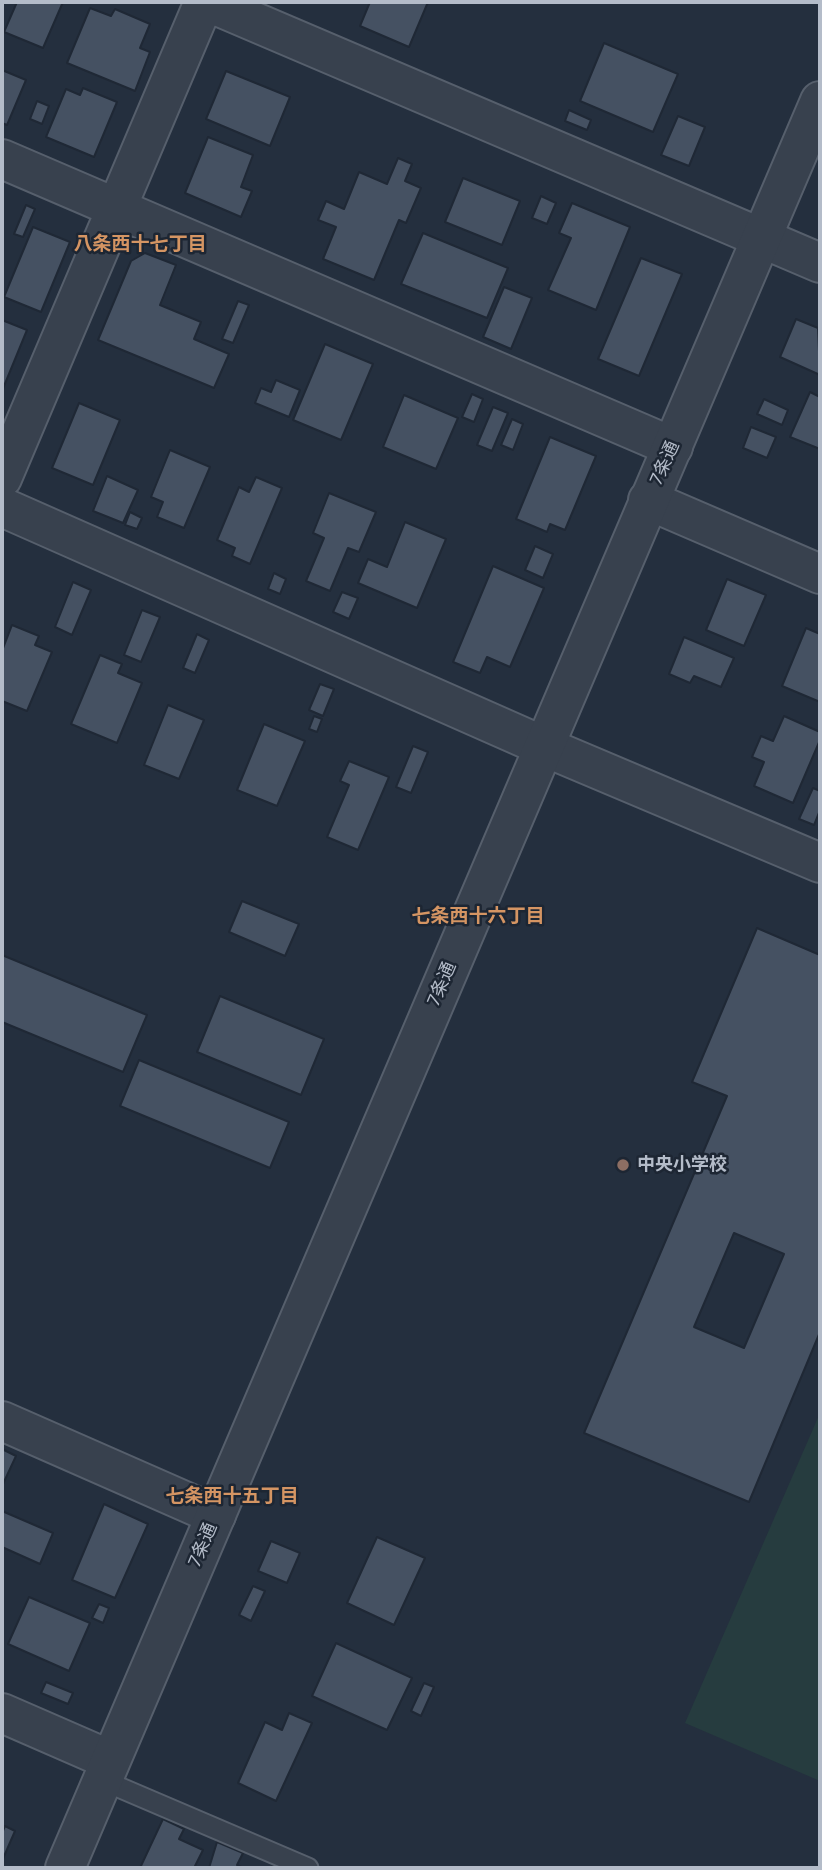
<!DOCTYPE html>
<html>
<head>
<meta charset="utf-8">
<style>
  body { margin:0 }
  #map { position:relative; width:822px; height:1870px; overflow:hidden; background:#242f3e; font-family:Figtree,sans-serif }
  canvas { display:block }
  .frame { position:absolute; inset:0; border:4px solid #b4bcc9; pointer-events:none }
</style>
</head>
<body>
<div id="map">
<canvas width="822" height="1870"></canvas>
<div class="frame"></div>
</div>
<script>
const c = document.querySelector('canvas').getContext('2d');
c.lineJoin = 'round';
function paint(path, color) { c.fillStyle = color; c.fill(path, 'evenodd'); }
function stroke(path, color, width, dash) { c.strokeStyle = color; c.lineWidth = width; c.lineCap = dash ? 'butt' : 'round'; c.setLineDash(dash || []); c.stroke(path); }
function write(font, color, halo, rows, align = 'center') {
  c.font = font + ' Figtree,"Noto Sans JP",sans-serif'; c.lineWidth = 5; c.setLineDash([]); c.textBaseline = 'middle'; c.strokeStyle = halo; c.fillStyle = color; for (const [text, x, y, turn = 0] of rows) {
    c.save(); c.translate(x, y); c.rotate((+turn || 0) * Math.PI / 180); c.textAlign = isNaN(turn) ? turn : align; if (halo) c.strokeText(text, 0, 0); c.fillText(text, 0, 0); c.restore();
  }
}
paint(new Path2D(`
  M820 1413V1781L685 1723Z`), '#263c3f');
const building = new Path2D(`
  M17 2H63L43 48 4 32Z
  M370 2H428L409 47 360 26Z
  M90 8 111 16 115 9 150 24 140 48 150 52 135 91 67 63Z
  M604 43 678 74 653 132 580 101Z
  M2 70 26 80 7 125 2 123Z
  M226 71 290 97 270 146 206 119Z
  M83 88 117 102 94 157 46 137 66 89 80 95Z
  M37 101 49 106 42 124 30 119Z
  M569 110 591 120 587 130 565 121Z
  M678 116 705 127 689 166 661 155Z
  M208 137 253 155 241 187 252 191 241 217 185 193Z
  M398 158 412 164 405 181 421 188 406 223 399 220 374 280 323 259 336 227 318 220 326 201 344 209 359 172 387 184Z
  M463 178 520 201 502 245 445 222Z
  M541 196 556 203 547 224 532 218Z
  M572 203 630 227 596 310 548 290 571 238 559 233Z
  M26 205 35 209 23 237 14 234Z
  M33 227 70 242 41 312 4 297Z
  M423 233 508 268 487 318 401 284Z
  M145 253 176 265 160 305 201 322 194 339 229 354 214 388 98 340 131 261Z
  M641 258 682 274 639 376 598 359Z
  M504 287 532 298 511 349 483 337Z
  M238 301 249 305 233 343 222 339Z
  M796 319 818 328 820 375 780 357Z
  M2 320 27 330 2 391Z
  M325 344 373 364 341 440 293 420Z
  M276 380 300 390 289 417 255 403 261 388 271 392Z
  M810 392 820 397V449L790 437Z
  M472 394 483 399 474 422 462 417Z
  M404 395 458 418 436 469 383 447Z
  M764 399 788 410 782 425 757 414Z
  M79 403 120 420 93 485 52 468Z
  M493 407 508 413 492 451 477 445Z
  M512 419 523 424 513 450 501 445Z
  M751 427 776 437 767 458 743 448Z
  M550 437 596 456 565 530 550 524 547 532 516 519Z
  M170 450 210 467 184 528 157 517 163 502 151 497Z
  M107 476 138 490 123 523 93 511Z
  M256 477 282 488 250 564 232 556 235 548 217 540 239 487 249 492Z
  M329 493 376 512 359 552 348 548 330 591 306 581 324 538 313 533Z
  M130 512 142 518 137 529 125 525Z
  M405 522 446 539 417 608 358 583 368 559 387 567Z
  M535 546 553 554 543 578 525 570Z
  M493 566 544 588 510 667 487 657 480 673 453 662Z
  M274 573 286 579 280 594 268 589Z
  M727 579 766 595 744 646 706 630Z
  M73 582 91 590 72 635 55 627Z
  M342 592 358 598 349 619 333 612Z
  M142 610 160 617 141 662 124 655Z
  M12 625 39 636 35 645 52 652 27 711 2 701V651Z
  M806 628 820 634V702L782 686Z
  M197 634 209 640 195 673 183 668Z
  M684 637 734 658 721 687 694 676 690 683 669 674Z
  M100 655 122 664 118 673 142 683 117 743 71 724Z
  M320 684 334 689 323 716 309 710Z
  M168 705 204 720 179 779 144 765Z
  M314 716 322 719 317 732 309 729Z
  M784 716 820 732V740L793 803 754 786 764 762 752 757 761 736 773 741Z
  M264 724 305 741 277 806 237 790Z
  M413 746 428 752 411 793 396 787Z
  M349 761 389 777 358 850 327 837 349 785 340 781Z
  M813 788 820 791V810L814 825 799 819Z
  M242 901 299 924 285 956 229 932Z
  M757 928 820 955V1332L749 1502 584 1433 727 1096 692 1082ZM734 1233 784 1254 744 1348 694 1327Z
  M2 955 147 1015 123 1072 2 1022Z
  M220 996 324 1039 301 1095 197 1052Z
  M139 1060 289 1122 270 1168 120 1106Z
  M2 1449 16 1456 3 1484H2Z
  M104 1504 148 1524 115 1598 72 1580Z
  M2 1511 53 1533 40 1564 2 1547Z
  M377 1537 425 1558 394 1625 347 1603Z
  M271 1541 300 1553 287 1583 258 1571Z
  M253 1586 265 1591 251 1621 239 1615Z
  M29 1597 90 1623 69 1671 8 1644Z
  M99 1604 109 1608 103 1623 92 1618Z
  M336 1643 412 1678 387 1730 312 1696Z
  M46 1682 73 1693 68 1704 41 1693Z
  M424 1683 434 1687 421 1716 411 1711Z
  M289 1713 312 1723 276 1801 238 1783 265 1722 282 1730Z
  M163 1819 184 1829 179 1839 203 1850 194 1868H140Z
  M5 1826 15 1831 2 1861V1833Z
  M217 1842 243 1853 237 1865 243 1868H209Z`);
paint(building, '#455162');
stroke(building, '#1f2835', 2);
const service = new Path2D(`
  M102 1780 308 1868`);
const minor = new Path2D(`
  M208 2 820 263
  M2 159 673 447
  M2 478 204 2
  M648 500 820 574
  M2 507 543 746 820 863
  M2 1421 216 1515
  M2 1713 110 1760`);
const tertiary = new Path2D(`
  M65 1868 820 101`);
stroke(service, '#565f6c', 23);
stroke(minor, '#565f6c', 42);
stroke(tertiary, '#565f6c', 42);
stroke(service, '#38414e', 19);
stroke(minor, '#38414e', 38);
stroke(tertiary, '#38414e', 38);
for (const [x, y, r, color] of [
  [623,1165,7,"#8d6e63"]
]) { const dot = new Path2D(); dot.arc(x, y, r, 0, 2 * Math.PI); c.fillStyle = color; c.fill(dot); stroke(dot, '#1d2633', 2.5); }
write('18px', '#b4bcc9', '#1d2633', [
  ["7条通",665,463,-66],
  ["7条通",442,984,-67],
  ["7条通",203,1545,-67]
]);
write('bold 18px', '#b4bcc9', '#1d2633', [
  ["中央小学校",637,1165]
], 'left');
write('bold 19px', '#d59563', '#1d2633', [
  ["八条西十七丁目",140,244],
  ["七条西十六丁目",478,916],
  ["七条西十五丁目",232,1496]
]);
</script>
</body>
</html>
